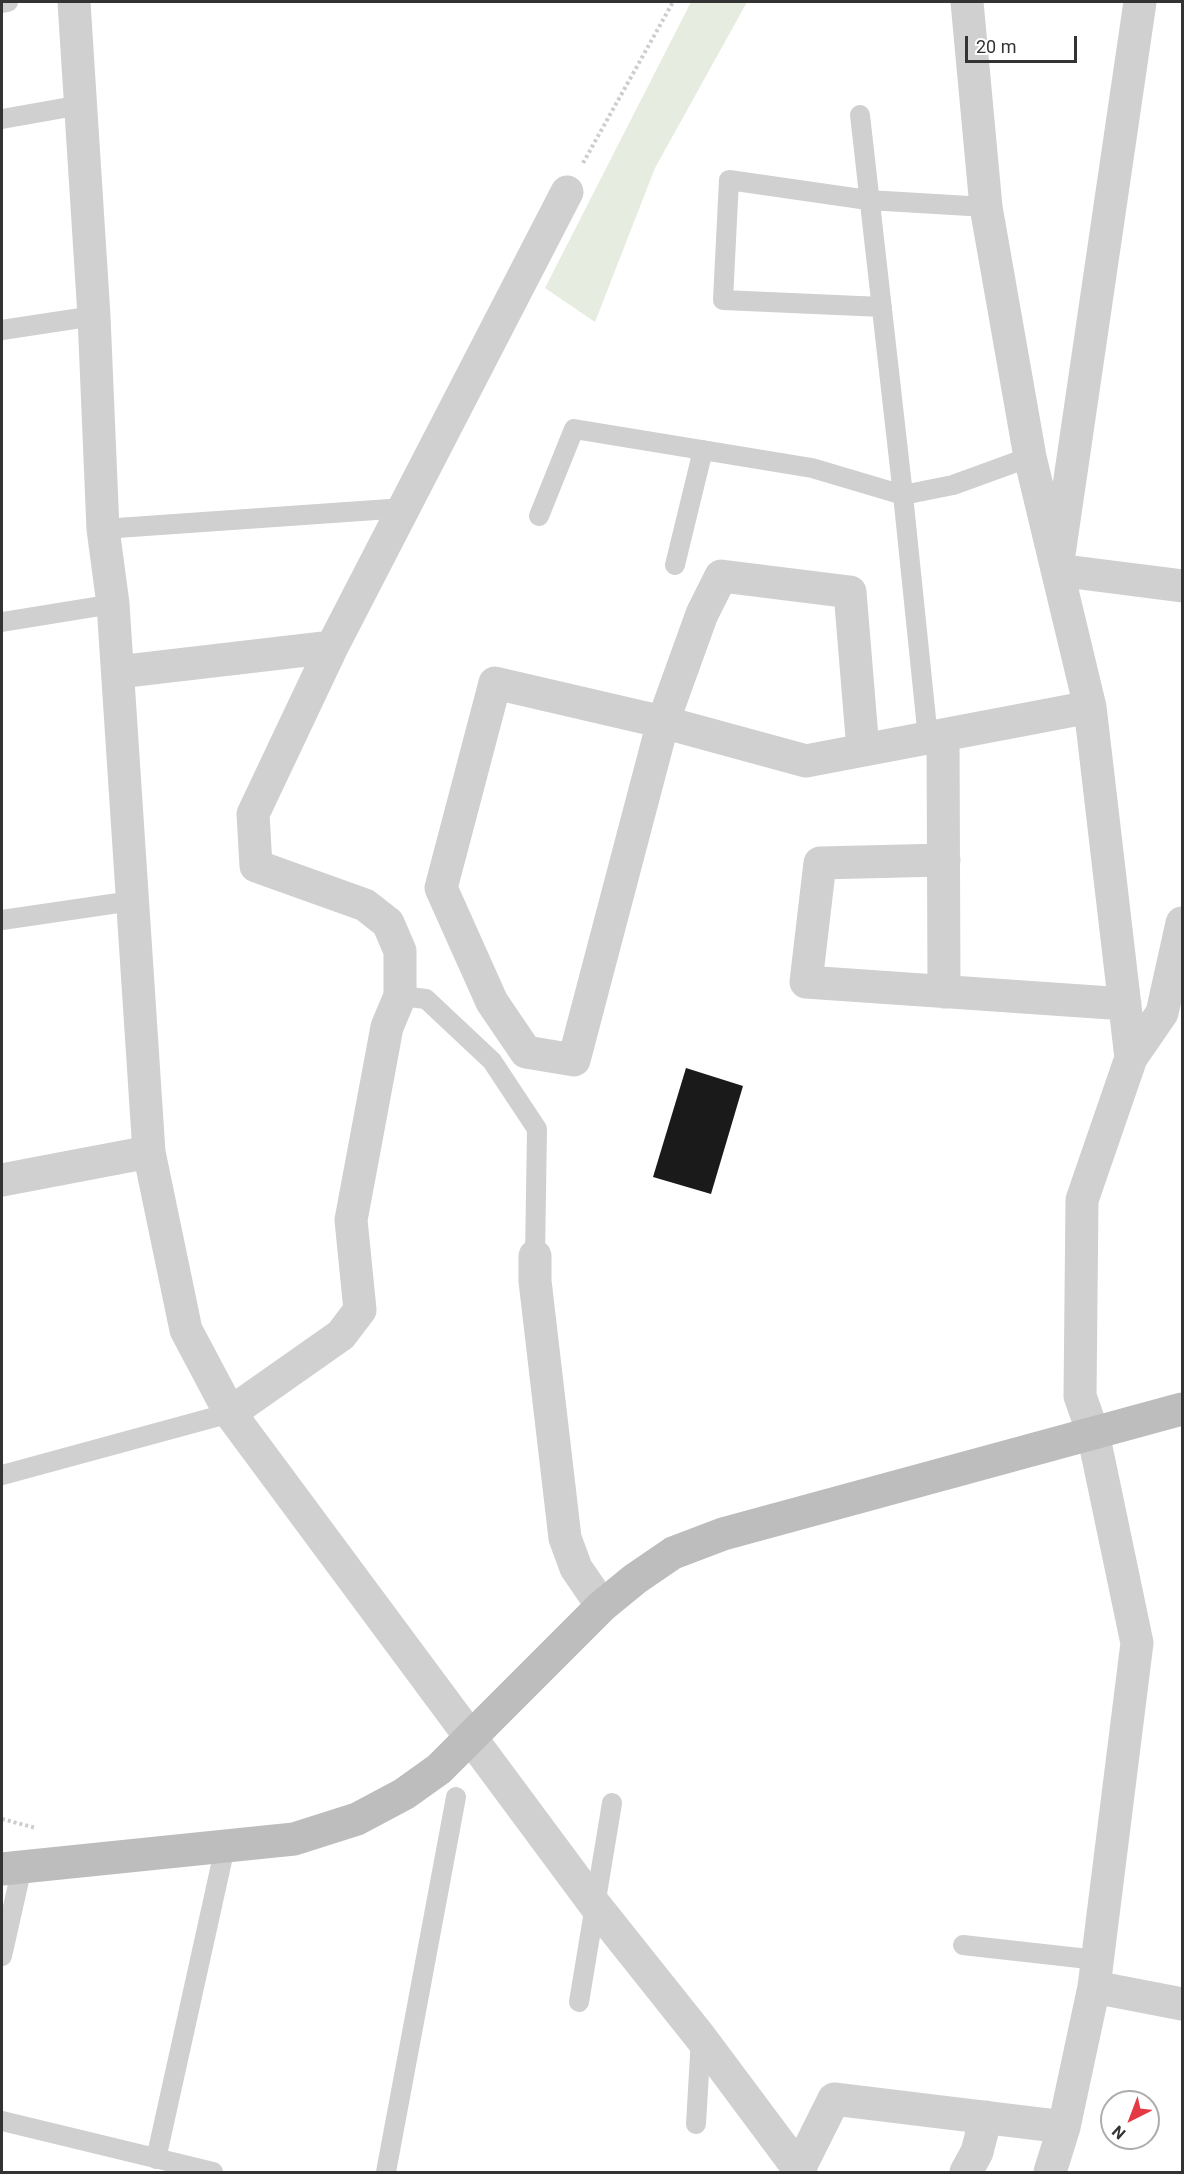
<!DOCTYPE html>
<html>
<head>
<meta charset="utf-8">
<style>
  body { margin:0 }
  #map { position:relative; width:1184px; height:2174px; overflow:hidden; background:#fff; font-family:Roboto,sans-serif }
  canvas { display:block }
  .frame { position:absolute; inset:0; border:3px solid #333; pointer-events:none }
  .north { position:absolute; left:1100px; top:2090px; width:60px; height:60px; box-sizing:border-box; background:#fff; border:2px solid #adadad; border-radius:50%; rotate:222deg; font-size:16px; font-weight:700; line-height:24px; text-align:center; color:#333 }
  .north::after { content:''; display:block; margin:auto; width:21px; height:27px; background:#e63946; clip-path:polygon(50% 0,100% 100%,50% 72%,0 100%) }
  .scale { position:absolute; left:965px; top:36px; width:112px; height:27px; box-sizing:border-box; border:3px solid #333; border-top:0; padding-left:8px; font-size:18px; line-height:21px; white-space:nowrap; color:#333; -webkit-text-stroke:4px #fff; paint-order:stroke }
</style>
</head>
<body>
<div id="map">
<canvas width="1184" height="2174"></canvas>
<div class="frame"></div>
<div class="north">N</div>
<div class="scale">20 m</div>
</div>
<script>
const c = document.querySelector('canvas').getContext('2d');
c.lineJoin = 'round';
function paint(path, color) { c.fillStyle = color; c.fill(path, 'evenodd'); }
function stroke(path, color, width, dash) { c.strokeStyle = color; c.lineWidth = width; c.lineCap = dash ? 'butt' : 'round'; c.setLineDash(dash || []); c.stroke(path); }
paint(new Path2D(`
  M691 2H747L655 168 595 322 545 288Z`), '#e6ecdf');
paint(new Path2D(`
  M686 1068 743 1086 711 1194 653 1177Z`), '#1a1a1a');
stroke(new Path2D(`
  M583 163 673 2
  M2 1819 36 1828`), '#cdcdcd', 4, [3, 3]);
stroke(new Path2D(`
  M2 3 8 2
  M860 115 903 495 928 738
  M2 119 81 105
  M882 307 723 300 729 180 868 200 986 207
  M2 330 94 316
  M539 516 574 429 812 468 903 495 953 485 1030 457
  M103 529 404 508
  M675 565 703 450
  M2 622 113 604
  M2 920 132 901
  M400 996 426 999 492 1061 537 1129 535 1256
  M2 1475 230 1413
  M963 1945 1097 1960
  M2 1956 22 1867
  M579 2002 612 1803
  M2 2121 213 2172
  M696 2124 701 2038
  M156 2159 225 1847
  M386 2172 456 1797`), '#d0d0d0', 20);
stroke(new Path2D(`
  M74 2 94 316 103 529 113 604 149 1152 186 1330 230 1413 595 1905 701 2038 801 2172
  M967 2 986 207 1030 457 1090 707 1131 1058 1082 1200 1080 1396 1093 1433 1137 1643 1094 1987 1064 2127 1050 2172
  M1059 554 1140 2
  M1057 570 1182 586
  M118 672 332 647
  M943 735 944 992
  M863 750 850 592 721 576 702 614 663 722 574 1060 526 1052 492 1002 441 888 495 683 663 722 806 761 1090 707
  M944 860 820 863 806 982 1125 1004
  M1131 1058 1162 1013 1182 923
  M2 1180 149 1152
  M535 1256V1281L565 1538 576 1568 602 1606
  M230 1413 341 1335 360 1310 351 1220 387 1027 400 996V951L388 923 365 905 256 866 253 814 332 647 567 192
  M1094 1987 1182 2004
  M796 2166 803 2161 834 2099 1064 2127
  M966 2172 977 2152 986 2117`), '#d0d0d0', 33);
stroke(new Path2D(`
  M2 1869 294 1839 357 1819 404 1794 439 1769 602 1606 635 1579 673 1553 723 1534 1182 1409`), '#bdbdbd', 33);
</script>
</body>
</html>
